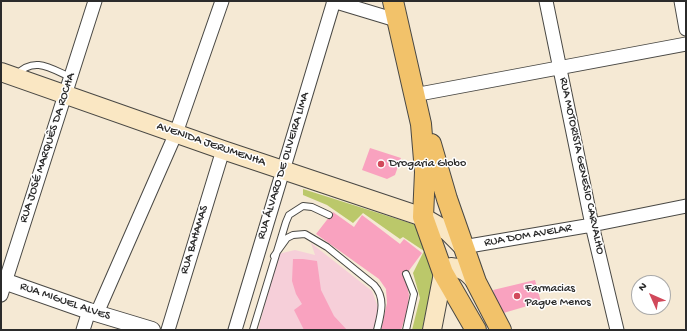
<!DOCTYPE html>
<html>
<head>
<meta charset="utf-8">
<style>
  body { margin:0 }
  #map { position:relative; width:687px; height:331px; overflow:hidden; background:#f5e9d4; font-family:"Gochi Hand",sans-serif }
  canvas { display:block }
  .frame { position:absolute; inset:0; border:2px solid #2b2b2b; pointer-events:none }
  .north { position:absolute; left:631px; top:275px; width:40px; height:40px; box-sizing:border-box; background:#fff; border:1px solid #aaa; border-radius:50%; rotate:315deg; font-size:11px; font-weight:700; line-height:16px; text-align:center; color:#2b2b2b }
  .north::after { content:''; display:block; margin:auto; width:14px; height:18px; background:#d1495b; clip-path:polygon(50% 0,100% 100%,50% 72%,0 100%) }
</style>
</head>
<body>
<div id="map">
<canvas width="687" height="331"></canvas>
<div class="frame"></div>
<div class="north">N</div>
</div>
<script>
const c = document.querySelector('canvas').getContext('2d');
c.lineJoin = 'round';
function paint(path, color) { c.fillStyle = color; c.fill(path, 'evenodd'); }
function stroke(path, color, width, dash) { c.strokeStyle = color; c.lineWidth = width; c.lineCap = dash ? 'butt' : 'round'; c.setLineDash(dash || []); c.stroke(path); }
function write(font, color, halo, rows, align = 'center') {
  c.font = font + ' "Gochi Hand",sans-serif'; c.lineWidth = 3; c.setLineDash([]); c.textBaseline = 'middle'; c.strokeStyle = halo; c.fillStyle = color; for (const [text, x, y, turn = 0] of rows) {
    c.save(); c.translate(x, y); c.rotate((+turn || 0) * Math.PI / 180); c.textAlign = isNaN(turn) ? turn : align; if (halo) c.strokeText(text, 0, 0); c.fillText(text, 0, 0); c.restore();
  }
}
paint(new Path2D(`
  M311 243 372 291 378 307V317L374 330H258L278 254 295 250 315 255Z`), '#f6cfd9');
paint(new Path2D(`
  M303 189 416 225 435 268 422 330H412L420 298 413 273 424 251 403 237 400 239 363 213 353 223 327 205 303 195Z`), '#bbc86a');
paint(new Path2D(`
  M370 148 401 158 395 175 387 179 362 170Z
  M333 212 354 227 362 215 400 244 404 239 422 253 405 276 409 295 407 312 401 330H381L387 303 386 289 379 279 316 234Z
  M293 259H303L317 261 321 290 334 316 347 330H304L294 310 302 304 296 294 292 281Z
  M535 280 541 302 500 314 493 290Z`), '#f9a2bf');
const service = new Path2D(`
  M16 75C34 56 50 68 70 77
  M274 256 287 238 293 235 305 234 327 247 374 285C386 298 381 314 377 330
  M406 274 414 294 406 330
  M253 330 286 222 289 215 303 206 312 207 329 215`);
const minor = new Path2D(`
  M333 1 396 20
  M546 1 592 225 617 330
  M681 1 686 29
  M414 95 686 44
  M463 247 592 225 686 206
  M1 295 95 1
  M97 313 176 133 222 1
  M83 330 89 311
  M168 330 223 150
  M235 330 334 1`);
const tertiary = new Path2D(`
  M1 280 89 311 152 330`);
const secondary = new Path2D(`
  M1 72 223 150 423 217 447 231 463 247
  M432 330 443 273 451 267C463 268 468 273 476 282`);
const primary = new Path2D(`
  M393 1 421 124 425 172 423 217 443 273 476 330
  M431 144 447 199 476 282 501 330`);
stroke(service, '#494844', 8);
stroke(minor, '#494844', 15);
stroke(tertiary, '#494844', 18);
stroke(secondary, '#494844', 20);
stroke(primary, '#494844', 22);
stroke(service, '#fff', 6);
stroke(minor, '#fff', 13);
stroke(tertiary, '#fff', 16);
stroke(secondary, '#fae7c3', 18);
stroke(primary, '#f2c26a', 20);
for (const [x, y, r, color] of [
  [381,164,4,"#d1495b"],
  [517,296,4,"#d1495b"]
]) { const dot = new Path2D(); dot.arc(x, y, r, 0, 2 * Math.PI); c.fillStyle = color; c.fill(dot); stroke(dot, '#fff', 1.5); }
write('12px', '#2b2b2b', '#fff', [
  ["AVENIDA JERUMENHA",211,145,19],
  ["RUA JOSÉ MARQUÊS DA ROCHA",48,148,-72],
  ["RUA ÁLVARO DE OLIVEIRA LIMA",284,166,-73],
  ["RUA MOTORISTA GENESIO CARVALHO",581,166,78],
  ["RUA DOM AVELAR",528,236,-10],
  ["RUA BAHAMAS",195,240,-73],
  ["RUA MIGUEL ALVES",65,302,19]
]);
write('12px', '#2b2b2b', '#fff', [
  ["Drogaria Globo",389,164],
  ["Farmacias",525,289],
  ["Pague Menos",525,303]
], 'left');
</script>
</body>
</html>
